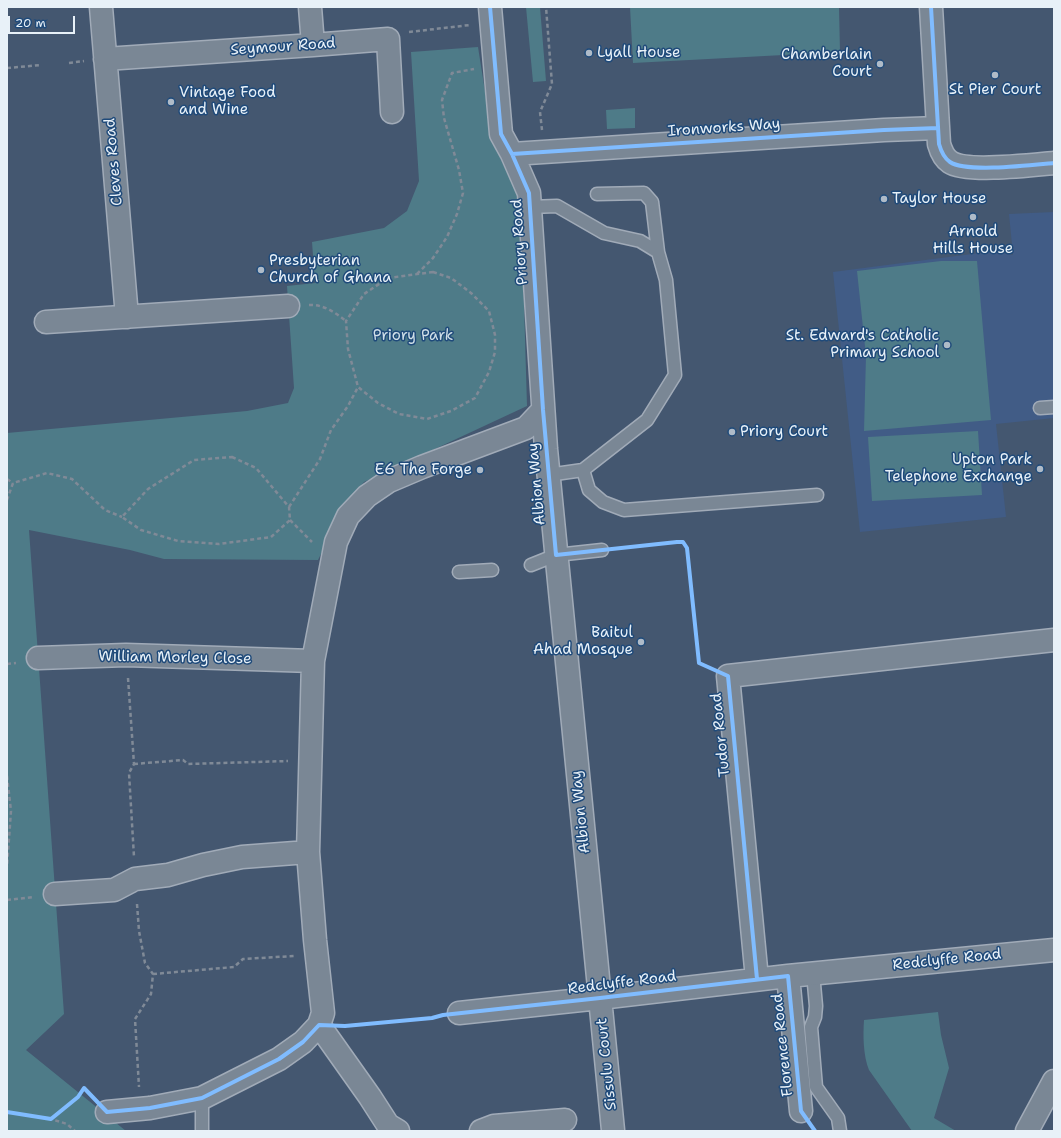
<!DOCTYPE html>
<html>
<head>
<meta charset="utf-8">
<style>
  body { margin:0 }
  #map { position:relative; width:1061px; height:1138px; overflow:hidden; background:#445770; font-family:"Shantell Sans",sans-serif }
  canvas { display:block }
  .frame { position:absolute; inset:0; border:8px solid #e8f1f8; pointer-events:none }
  .scale { position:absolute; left:8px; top:16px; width:67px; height:18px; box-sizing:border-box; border:2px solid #e8f1f8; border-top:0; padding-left:5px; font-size:12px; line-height:14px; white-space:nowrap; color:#e8f1f8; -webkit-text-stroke:3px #1f4a7a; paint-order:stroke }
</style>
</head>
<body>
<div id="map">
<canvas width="1061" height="1138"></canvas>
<div class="frame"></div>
<div class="scale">20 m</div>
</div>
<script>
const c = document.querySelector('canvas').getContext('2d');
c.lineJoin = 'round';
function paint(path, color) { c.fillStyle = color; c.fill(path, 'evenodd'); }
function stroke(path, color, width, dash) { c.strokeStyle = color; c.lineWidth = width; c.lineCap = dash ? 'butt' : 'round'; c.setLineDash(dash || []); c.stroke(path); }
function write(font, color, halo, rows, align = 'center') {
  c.font = font + ' "Shantell Sans",sans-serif'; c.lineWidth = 3; c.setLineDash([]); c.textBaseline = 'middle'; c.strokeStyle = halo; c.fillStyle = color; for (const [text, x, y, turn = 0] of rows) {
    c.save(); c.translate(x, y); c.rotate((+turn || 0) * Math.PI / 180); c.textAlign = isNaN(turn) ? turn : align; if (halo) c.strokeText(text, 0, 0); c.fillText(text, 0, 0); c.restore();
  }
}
paint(new Path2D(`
  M1054 212V418L996 424 1006 517 860 532 833 272 995 251 1013 255 1009 214Z`), '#415c86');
paint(new Path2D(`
  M526 7H540L546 81 533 82Z
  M630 7H839L840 52 633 63Z
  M478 47 493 142 521 203 527 406 364 482 346 503 318 560 164 559 130 550 29 530 64 1014 26 1050 126 1131H7V433L247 411 288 403 294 388 287 286 315 283 312 242 384 228 407 211 419 181 411 52Z
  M635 108V128L607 129 606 110Z
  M941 261H977L991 420 864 431 866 356 857 271Z
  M978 431 982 495 872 501 868 437Z
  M938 1012 941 1035 949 1068 934 1118 956 1131H912L869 1070C863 1055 863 1035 864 1020Z`), '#4e7b88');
const lane = new Path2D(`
  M597 194 644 193 652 202 658 252
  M530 207 557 206 604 233 640 241 658 252 666 280 675 375 647 420 606 452 583 470 548 475
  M1040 408 1054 407
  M583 470 589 490 603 502 624 510 817 495
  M531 565 556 555 602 550
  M459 572 492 570
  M813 973 816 1006 815 1017 811 1027 816 1087 838 1118 840 1131
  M202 1098V1131`);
const street = new Path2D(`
  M101 7 127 317
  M310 7 313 45
  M490 7 501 134 512 154 529 193 546 449 613 1130
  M931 7 939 144C941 151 944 158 950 162 966 173 1032 165 1054 163
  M105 59 313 45 388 39 392 112
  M512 154 884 130 938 128
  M46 322 288 306
  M38 658 126 655 313 661
  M55 894 114 890 135 879 168 875 203 865 242 857 308 852
  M788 976 801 1111
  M757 979 728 676 1054 640
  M459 1013 600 998 788 976 1054 950
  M107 1112 150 1108 202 1098 279 1059 303 1042 319 1025
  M398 1131 388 1125 370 1097 319 1025 323 1013 315 940 308 852 313 661 336 542 348 516 367 496 389 481 422 467 526 428 543 410
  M481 1131 494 1126 565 1120
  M1027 1131 1054 1081`);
stroke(lane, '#a1abb8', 15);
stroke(street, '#a1abb8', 25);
stroke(new Path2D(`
  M409 32 470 25
  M69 63 84 61
  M7 68 41 65
  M542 130 540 112 552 84 546 7
  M433 272 451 278 471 293 489 311 495 335V352L489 372 475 398 451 411 427 419 399 414 378 403 358 387 348 349 346 321 364 294 388 278Z
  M417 274 433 258 447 237 457 214 463 193 459 170 444 118 442 100 452 73 474 69
  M309 305C323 304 336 313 346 321
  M232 457 256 468 289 507 290 520 271 537 219 544 178 541 141 530 122 517 148 489 194 460Z
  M7 479 13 483
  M7 500 13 483 47 473 72 479 105 510 122 517
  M289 507 320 459 331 430 348 406 358 387
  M290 520 312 542
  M7 664 16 663
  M128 678 134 764 129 773 134 857
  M134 764 183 760 188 764 288 761
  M7 776 11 811 7 867
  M7 900 34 897
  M137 904 139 931 145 963 153 974 151 994 135 1019 139 1087
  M153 974 234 967 243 959 294 956
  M7 1112 51 1119 67 1124 75 1131
  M51 1119 78 1097 84 1088 92 1096`), '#808a97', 2.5, [4, 3]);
stroke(lane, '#7a8795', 12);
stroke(street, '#7a8795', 22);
stroke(new Path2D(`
  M490 7 501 134 512 154 529 193 543 410 556 555 677 542H683L687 548 699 663 728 676 757 979
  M931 7 939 144C941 151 944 158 950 162 966 173 1032 165 1054 163
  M512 154 884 130 938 128
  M7 1112 51 1119 78 1097 84 1088 107 1112 150 1108 202 1098 279 1059 303 1042 319 1025 345 1026 432 1018 443 1015 600 998 788 976 801 1111 815 1131`), '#80bcff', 4);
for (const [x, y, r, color] of [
  [589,53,4,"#afbbc8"],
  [880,64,4,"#afbbc8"],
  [995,75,4,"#afbbc8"],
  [171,102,4,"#afbbc8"],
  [884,199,4,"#afbbc8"],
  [973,217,4,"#afbbc8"],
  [261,270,4,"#afbbc8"],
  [947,345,4,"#afbbc8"],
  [732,432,4,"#afbbc8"],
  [1040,469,4,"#afbbc8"],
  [480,470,4,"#afbbc8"],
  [641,642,4,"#afbbc8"]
]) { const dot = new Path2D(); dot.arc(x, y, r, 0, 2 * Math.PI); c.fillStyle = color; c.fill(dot); stroke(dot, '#1f4a7a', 1.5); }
write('15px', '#e8f1f8', '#1f4a7a', [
  ["Seymour Road",283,47,-4],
  ["Ironworks Way",724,128,-4],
  ["Cleves Road",114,162,-95],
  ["Priory Road",520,242,-94],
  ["Albion Way",537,484,-95],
  ["William Morley Close",175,658,1],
  ["Tudor Road",721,735,-96],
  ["Albion Way",581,812,-96],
  ["Redclyffe Road",947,960,-6],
  ["Redclyffe Road",622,983,-7],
  ["Florence Road",783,1045,-96],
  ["Sissulu Court",607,1064,-96]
]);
write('15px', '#e8f1f8', '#1f4a7a', [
  ["Lyall House",597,53],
  ["Chamberlain",872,55,"right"],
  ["Court",872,72,"right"],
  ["St Pier Court",995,90,"center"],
  ["Vintage Food",179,93],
  ["and Wine",179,110],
  ["Taylor House",892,199],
  ["Arnold",973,232,"center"],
  ["Hills House",973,249,"center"],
  ["Presbyterian",269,261],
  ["Church of Ghana",269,278],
  ["St. Edward's Catholic",939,336,"right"],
  ["Primary School",939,353,"right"],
  ["Priory Court",740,432],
  ["Upton Park",1032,460,"right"],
  ["Telephone Exchange",1032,477,"right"],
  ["E6 The Forge",472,470,"right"],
  ["Baitul",633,633,"right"],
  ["Ahad Mosque",633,650,"right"]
], 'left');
write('15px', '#d1e0e8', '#1f4a7a', [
  ["Priory Park",413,336]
]);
</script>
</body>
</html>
